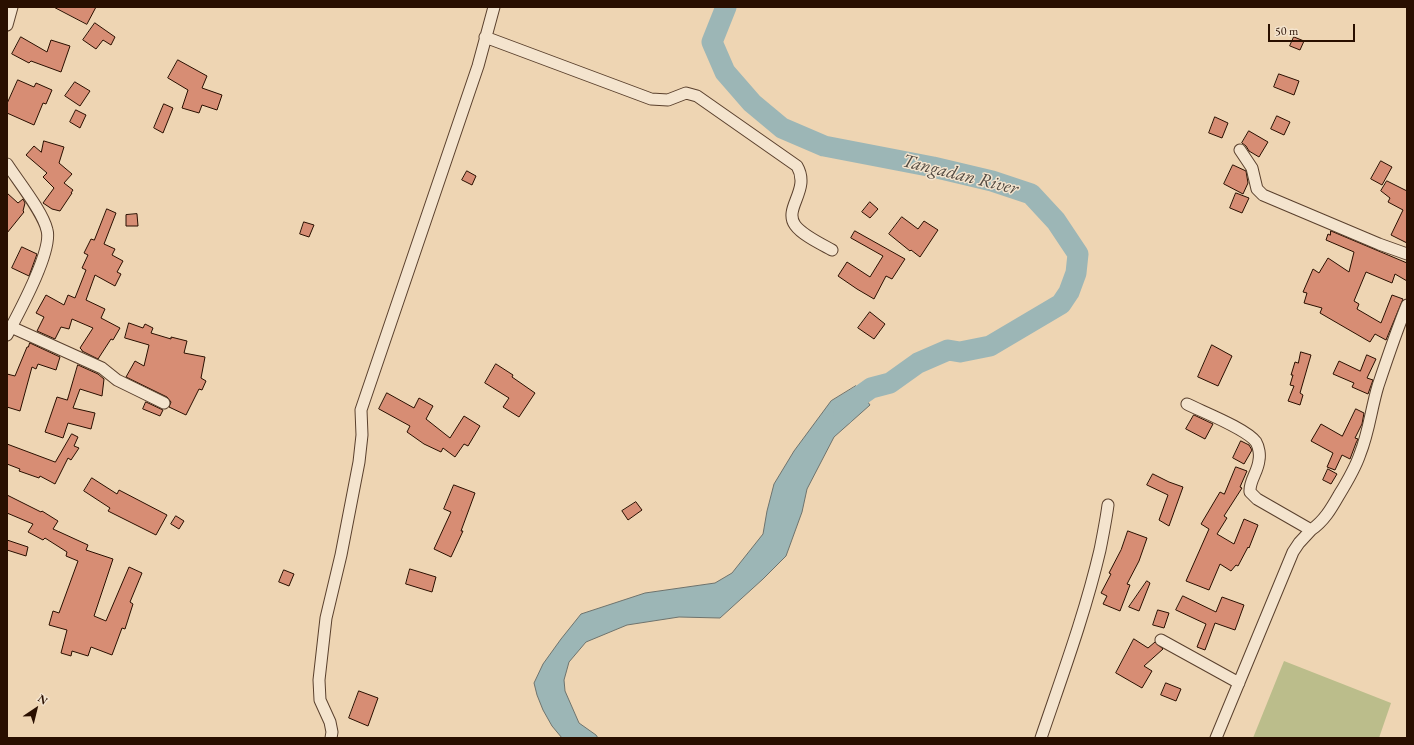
<!DOCTYPE html>
<html>
<head>
<meta charset="utf-8">
<style>
  body { margin:0 }
  #map { position:relative; width:1414px; height:745px; overflow:hidden; background:#eed5b3; font-family:"EB Garamond",serif }
  canvas { display:block }
  .frame { position:absolute; inset:0; border:8px solid #290f00; pointer-events:none }
  .north { position:absolute; left:16px; top:689px; width:40px; height:40px; -webkit-text-stroke:3px #f4e4ce; paint-order:stroke; rotate:35deg; font-size:11px; font-weight:700; line-height:16px; text-align:center; color:#290f00 }
  .north::after { content:''; display:block; margin:auto; width:14px; height:18px; background:#290f00; clip-path:polygon(50% 0,100% 100%,50% 72%,0 100%) }
  .scale { position:absolute; left:1268px; top:24px; width:87px; height:18px; box-sizing:border-box; border:2px solid #290f00; border-top:0; padding-left:5px; font-size:12px; line-height:14px; white-space:nowrap; color:#290f00; -webkit-text-stroke:3px #f4e4ce; paint-order:stroke }
</style>
</head>
<body>
<div id="map">
<canvas width="1414" height="745"></canvas>
<div class="frame"></div>
<div class="north">N</div>
<div class="scale">50 m</div>
</div>
<script>
const c = document.querySelector('canvas').getContext('2d');
c.lineJoin = 'round';
function paint(path, color) { c.fillStyle = color; c.fill(path, 'evenodd'); }
function stroke(path, color, width, dash) { c.strokeStyle = color; c.lineWidth = width; c.lineCap = dash ? 'butt' : 'round'; c.setLineDash(dash || []); c.stroke(path); }
function write(font, color, halo, rows, align = 'center') {
  c.font = font + ' "EB Garamond",serif'; c.lineWidth = 3; c.setLineDash([]); c.textBaseline = 'middle'; c.strokeStyle = halo; c.fillStyle = color; for (const [text, x, y, turn = 0] of rows) {
    c.save(); c.translate(x, y); c.rotate((+turn || 0) * Math.PI / 180); c.textAlign = isNaN(turn) ? turn : align; if (halo) c.strokeText(text, 0, 0); c.fillText(text, 0, 0); c.restore();
  }
}
paint(new Path2D(`
  M1284 661 1391 703 1379 738H1253Z`), '#bbbd8b');
const water = new Path2D(`
  M856 386 870 405 834 437 807 489 802 512 786 556 763 579 720 618 679 617 627 625 586 642 569 662 564 680 565 691 579 723 596 735 598 738H562L552 726 543 710 537 695 534 683 543 664 561 639 581 614 645 593 715 583 732 573 763 534 767 511 774 484 794 451 831 401Z`);
paint(water, '#9cb6b6');
stroke(water, '#6e736d', 1);
stroke(new Path2D(`
  M726 7 712 42 725 72 752 103 782 128 824 146 933 167 992 181 1031 194 1056 221 1078 254 1076 273 1069 292 1061 304 990 346 960 352 948 350 918 363 890 383 871 388 850 403 844 414`), '#9cb6b6', 21);
const building = new Path2D(`
  M54 7H96L87 24Z
  M95 23 115 37 111 45 103 40 96 49 83 40Z
  M21 37 47 52 51 40 70 46 61 72 31 61 29 63 12 54Z
  M1294 37 1304 41 1300 50 1290 46Z
  M178 60 207 76 202 88 222 95 217 110 202 105 199 113 182 108 188 90 168 78Z
  M1279 74 1299 81 1294 95 1274 87Z
  M18 80 34 87 36 83 52 90 46 104 43 103 34 125 7 113V104Z
  M75 82 90 91 80 106 65 96Z
  M164 104 173 108 163 133 154 128Z
  M76 110 86 115 80 128 70 122Z
  M1277 116 1290 122 1284 135 1271 129Z
  M1215 117 1228 123 1222 138 1209 133Z
  M1249 131 1268 142 1259 157 1249 151 1246 146 1242 143Z
  M44 141 64 147 59 163 72 174 64 183 73 190 71 193H72L60 211 52 209 43 203 54 188 43 177 47 173 26 155 34 146 41 152Z
  M1381 161 1392 167 1382 185 1371 179Z
  M1233 165 1246 171 1248 183 1243 194 1224 184Z
  M467 171 476 176 472 185 462 180Z
  M1387 181 1407 191V243L1391 235 1403 210 1388 202 1390 198 1381 191Z
  M7 193 18 203 23 199 25 203 23 211 24 212 7 233Z
  M1236 193 1249 198 1242 213 1230 208Z
  M870 202 878 209 870 218 862 212Z
  M107 209 116 213 104 244 115 249 112 255 123 261 117 272 121 274 115 286 95 275 86 300 105 309 101 318 120 328 113 340 111 339 98 359 82 351V350L80 348 93 328 72 319 69 329 61 327 55 339 37 331 44 317 36 313 46 295 64 305 68 295 75 298 86 270 82 268 88 255 84 253 91 239 94 240Z
  M137 214 138 226H126V215Z
  M902 217 918 229 924 221 938 230 920 257 911 250 910 251 889 234Z
  M304 222 314 225 309 237 300 234Z
  M855 231 905 259 892 279 886 276 874 299 857 289 838 276 847 262 870 277 883 256 851 238Z
  M1331 231 1407 263V281L1395 274 1392 283 1366 272 1354 301 1359 304 1357 309 1381 323 1392 295 1403 299 1386 340 1375 334 1370 342 1320 313 1322 308 1304 303 1307 293 1303 292 1313 269 1319 273 1328 258 1349 272 1354 252 1326 240 1328 234 1330 235Z
  M22 247 37 254 29 276 12 268Z
  M870 312 885 324 874 339 858 328Z
  M129 323 143 328 145 324 153 328 151 333 171 339V337L187 341 184 353 205 357 201 378 206 381 202 390 199 389 186 415 169 407 171 402 167 397 126 377 135 361 144 366 149 345 125 338Z
  M30 343 60 357 56 370 38 364 36 369 32 367 20 411 7 407V374L15 376 27 347H28Z
  M1212 345 1232 356 1218 386 1198 377Z
  M1301 352 1311 355 1300 393 1303 395 1300 405 1288 401 1294 386 1290 385 1293 375H1291L1295 362 1298 363Z
  M1367 355 1376 359 1367 378 1373 380 1368 394 1352 387 1354 383 1333 374 1339 361 1360 371Z
  M496 364 513 375 512 377 535 393 519 417 503 407 509 398 485 383Z
  M78 365 98 374 104 379 102 396 80 389 73 408 95 413 91 429 68 423 63 438 45 432 57 397 67 400Z
  M387 393 414 408 419 398 433 406 426 419 450 438 464 416 480 426 468 446 464 444 455 457 443 448 441 452 424 444 407 432 410 426 379 409Z
  M146 402 163 410 160 416 143 409Z
  M1356 409 1364 413 1362 424 1355 438 1358 439 1356 443 1350 459 1342 455 1335 470 1327 467 1333 453 1311 441 1321 424 1342 436Z
  M1194 415 1213 424 1205 439 1186 429Z
  M72 434 78 437 74 446 79 448 71 460 68 458 55 484 40 476 39 478 19 471 20 469 7 464V444L55 462Z
  M1241 441 1249 445 1252 450 1244 464 1233 458Z
  M1236 467 1247 471 1240 487 1242 488 1224 516 1227 518 1217 534 1234 544 1244 519 1258 525 1249 548 1248 547 1238 566 1236 565 1231 571 1220 564 1209 590 1186 581 1209 529 1201 524 1220 492 1224 494Z
  M1328 469 1337 474 1331 484 1323 480Z
  M1153 474 1169 482 1183 487 1169 526 1159 520 1168 495 1147 485Z
  M92 478 117 494 119 490 167 515 156 535 108 511 110 508 84 491Z
  M454 485 475 493 461 531H463L451 557 434 549 451 512 444 509Z
  M7 495 41 512 42 511 58 521 53 529 88 545 86 550 113 559 94 616 106 621 129 567 142 573 130 602 133 604 125 629 122 628 112 655 91 647 88 656 72 651 71 656 61 653 67 630 49 625 53 611 59 613 78 561 66 556 67 552 45 538 43 540 28 532 33 524 7 513Z
  M636 502 642 510 628 520 622 511Z
  M176 516 184 521 179 529 171 524Z
  M1128 531 1147 538 1139 561 1127 584 1130 585 1120 611 1103 604 1107 596 1101 593 1111 574 1109 573 1121 550Z
  M7 540 28 547 26 556 7 550Z
  M410 569 436 577 432 592 406 584Z
  M284 570 294 574 289 586 279 582Z
  M1147 581 1150 583 1139 611 1129 607Z
  M1183 596 1216 612 1222 597 1244 605 1235 630 1215 623 1205 650 1197 647 1206 624 1176 610Z
  M1158 610 1169 613 1164 628 1153 625Z
  M1134 639 1148 648 1155 642 1163 649 1144 666 1152 671 1142 688 1116 673Z
  M1166 683 1181 689 1176 701 1161 695Z
  M359 691 378 698 368 726 349 718Z`);
paint(building, '#d78d74');
stroke(building, '#290f00', 1);
const minor = new Path2D(`
  M7 25 12 7
  M485 37 651 99 668 100 686 93 697 96 797 166C811 190 783 208 795 225 802 235 821 244 832 250
  M1240 150 1252 168 1257 189 1263 195 1379 244 1407 254
  M7 164C18 181 43 212 47 230 53 251 18 314 7 335
  M11 327 102 368 117 380 164 403
  M1187 404C1203 412 1247 429 1256 442 1259 447 1260 455 1259 460 1258 472 1249 481 1250 492L1257 499 1311 530C1324 521 1331 509 1339 495 1347 482 1355 469 1360 454 1369 432 1371 409 1378 386 1387 359 1396 332 1407 305
  M1161 640 1239 683
  M331 738 332 732 330 722 320 700 319 680 326 618 341 555 359 462 362 435 361 410 478 66 494 7
  M1041 738C1062 676 1085 614 1100 550 1103 535 1106 520 1108 505
  M1216 738 1293 552 1299 543 1311 530`);
stroke(minor, '#5a402d', 13);
stroke(minor, '#f4e4ce', 11);
write('italic 19px', '#514940', '#f4e4ce', [
  ["Tangadan River",960,175,14]
]);
</script>
</body>
</html>
